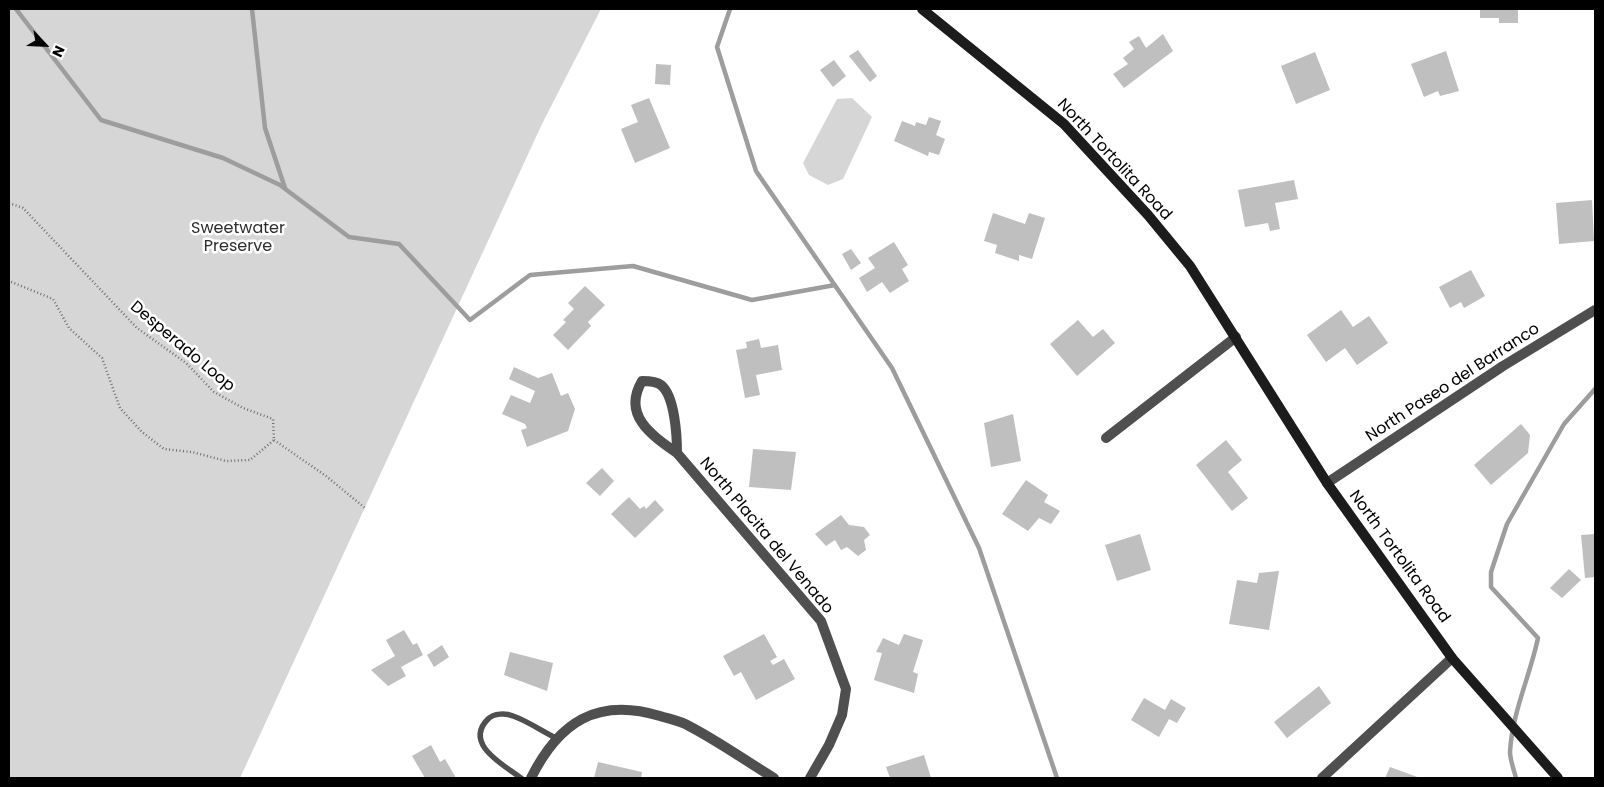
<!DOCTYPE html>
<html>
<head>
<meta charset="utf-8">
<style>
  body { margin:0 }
  #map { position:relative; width:1604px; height:787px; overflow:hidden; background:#fff; font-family:Poppins,sans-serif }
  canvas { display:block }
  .frame { position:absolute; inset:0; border:10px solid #000; pointer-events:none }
  .north { position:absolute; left:20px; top:20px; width:50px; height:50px; -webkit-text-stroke:4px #fff; paint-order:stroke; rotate:115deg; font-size:14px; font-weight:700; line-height:20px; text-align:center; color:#000 }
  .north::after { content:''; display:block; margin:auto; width:18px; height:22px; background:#000; clip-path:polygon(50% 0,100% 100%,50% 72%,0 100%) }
</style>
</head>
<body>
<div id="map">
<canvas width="1604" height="787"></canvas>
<div class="frame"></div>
<div class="north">N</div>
</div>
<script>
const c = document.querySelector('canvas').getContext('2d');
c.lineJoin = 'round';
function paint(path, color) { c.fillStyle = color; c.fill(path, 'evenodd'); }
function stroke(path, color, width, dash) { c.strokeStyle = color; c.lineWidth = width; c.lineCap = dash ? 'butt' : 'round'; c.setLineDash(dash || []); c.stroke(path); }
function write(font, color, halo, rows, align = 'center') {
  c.font = font + ' Poppins,sans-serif'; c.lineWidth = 5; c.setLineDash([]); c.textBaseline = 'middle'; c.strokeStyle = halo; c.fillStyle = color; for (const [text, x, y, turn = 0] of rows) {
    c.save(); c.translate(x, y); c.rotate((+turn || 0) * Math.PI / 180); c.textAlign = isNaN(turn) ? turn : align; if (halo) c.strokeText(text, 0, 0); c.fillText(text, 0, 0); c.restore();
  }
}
paint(new Path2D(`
  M9 9H601L542 124 240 778H9Z
  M852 98 872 117 843 179 828 185 809 175 803 163 837 99Z`), '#d6d6d6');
stroke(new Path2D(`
  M16 9 101 120 223 158 280 185 349 237 399 244 470 320 530 275 633 266 752 300 835 285
  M252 9 265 128 285 188
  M730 9 717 47 756 171 892 368 979 548 1057 778
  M1516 778C1514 770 1510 760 1510 752 1512 713 1530 676 1538 638L1491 587V572L1507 524 1564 424 1595 389`), '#9d9d9d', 4.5);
paint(new Path2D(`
  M1480 9H1518V23H1499V18H1480Z
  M1163 34 1173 51 1124 88 1113 74 1128 64 1123 58 1134 49 1129 42 1139 36 1146 48Z
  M858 50 877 76 870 82 849 56Z
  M1446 51 1459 91 1440 96 1438 91 1424 97 1411 64Z
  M1315 52 1330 90 1296 104 1281 66Z
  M834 60 846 76 833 87 820 70Z
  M656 64 671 65 670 85 655 84Z
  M649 98 670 148 635 163 621 129 638 122 631 105Z
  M929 117 941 121 936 135 945 139 939 155 929 152 928 156 894 141 902 121 915 126 916 122 926 125Z
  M1294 180 1298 199 1275 203 1280 229 1270 231 1268 223 1245 227 1238 190Z
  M1592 200 1594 241 1559 244 1556 203Z
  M993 213 1025 224 1029 213 1045 218 1032 259 1019 255V261L995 253 997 245 984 241Z
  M894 242 908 265 902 269 909 281 890 293 882 282 867 292 859 278 875 268 868 258Z
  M851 249 861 263 851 270 842 254Z
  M1471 270 1485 296 1464 308 1461 302 1450 308 1439 287Z
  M585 286 605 305 588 322 591 326 568 350 553 335 566 322 563 320 574 309 568 303Z
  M1341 310 1353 327 1369 316 1388 343 1357 365 1345 348 1326 362 1307 335Z
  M1078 320 1093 337 1103 329 1115 343 1077 376 1050 344Z
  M759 339 761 348 778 345 782 370 756 375 760 395 745 398 736 350 747 348 746 342Z
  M514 367 538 378 552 373 561 396 568 393 575 409 568 431 527 447 521 430 527 428 525 424 502 414 511 395 530 403 535 391 509 379Z
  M1013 414 1021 461 991 467 984 423Z
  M1521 424 1530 435 1528 453 1491 485 1474 465Z
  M1226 440 1242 460 1228 472 1248 498 1232 511 1196 465Z
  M753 449 796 452 791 490 749 487Z
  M602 468 614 481 600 496 586 483Z
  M1026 480 1048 495 1044 502 1060 511 1051 524 1039 518 1028 531 1002 514Z
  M629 497 640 509 644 506 646 509 655 500 664 510 635 538 611 514Z
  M841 515 849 525 864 527 870 535 864 540 866 550 858 556 847 547 841 550 835 540 826 546 815 534Z
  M1140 534 1151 570 1117 581 1105 545Z
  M1595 534V577L1585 578 1581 535Z
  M1569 569 1581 580 1562 598 1550 588Z
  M1279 571 1269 630 1229 624 1237 580 1257 583 1259 573Z
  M404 630 413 645 417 643 423 655 401 667 406 676 388 686 371 670 395 656 386 640Z
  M764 634 777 657 770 661 773 665 784 659 795 679 756 700 741 672 734 676 723 656Z
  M904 634 923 640 913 672 918 674 914 693 874 680 882 653 876 652 883 638 899 645Z
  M442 645 449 657 434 667 427 655Z
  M510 652 553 663 547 691 504 675Z
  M1319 686 1331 703 1287 738 1274 722Z
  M1144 698 1165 710 1171 699 1186 708 1177 723 1169 719 1159 737 1131 720Z
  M431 745 440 762 445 759 456 778H425L412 756Z
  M924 755 931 778H890L886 767Z
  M598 762 642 772 641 778H594Z
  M1390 767 1420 778H1385Z`), '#bfbfbf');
stroke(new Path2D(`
  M9 203 23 208 137 328 186 363 214 392 243 408 273 419 274 440 250 460 226 461 192 452 164 449 142 432 120 408 102 358 69 328 53 299 9 281
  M274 440 326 476 365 508`), '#717171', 2.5, [1, 2.5]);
stroke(new Path2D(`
  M521 778C504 765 463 744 488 719 494 713 506 713 513 716 528 721 543 732 558 739`), '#4f4f4f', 5.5);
stroke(new Path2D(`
  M1106 438 1236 337
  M677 453C677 437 675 396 661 385 656 381 648 381 642 381 622 415 651 435 677 453L821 621 846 689 842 715 829 745 810 778
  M1327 483 1503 366 1595 310
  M531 778C559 722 597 697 660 716 670 719 681 721 689 726 718 741 746 761 774 778
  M1322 778 1452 658`), '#4f4f4f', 10);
stroke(new Path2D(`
  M922 9 1064 124 1148 215 1190 266 1327 483 1452 658 1558 778`), '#1c1c1c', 10);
write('16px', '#000', '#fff', [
  ["North Tortolita Road",1114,160,47],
  ["Desperado Loop",182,347,40],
  ["North Paseo del Barranco",1453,383,-33],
  ["North Placita del Venado",766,536,50],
  ["North Tortolita Road",1399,557,54]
]);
write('16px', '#2d2d2d', '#fff', [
  ["Sweetwater",238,229],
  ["Preserve",238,247]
]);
</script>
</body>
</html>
